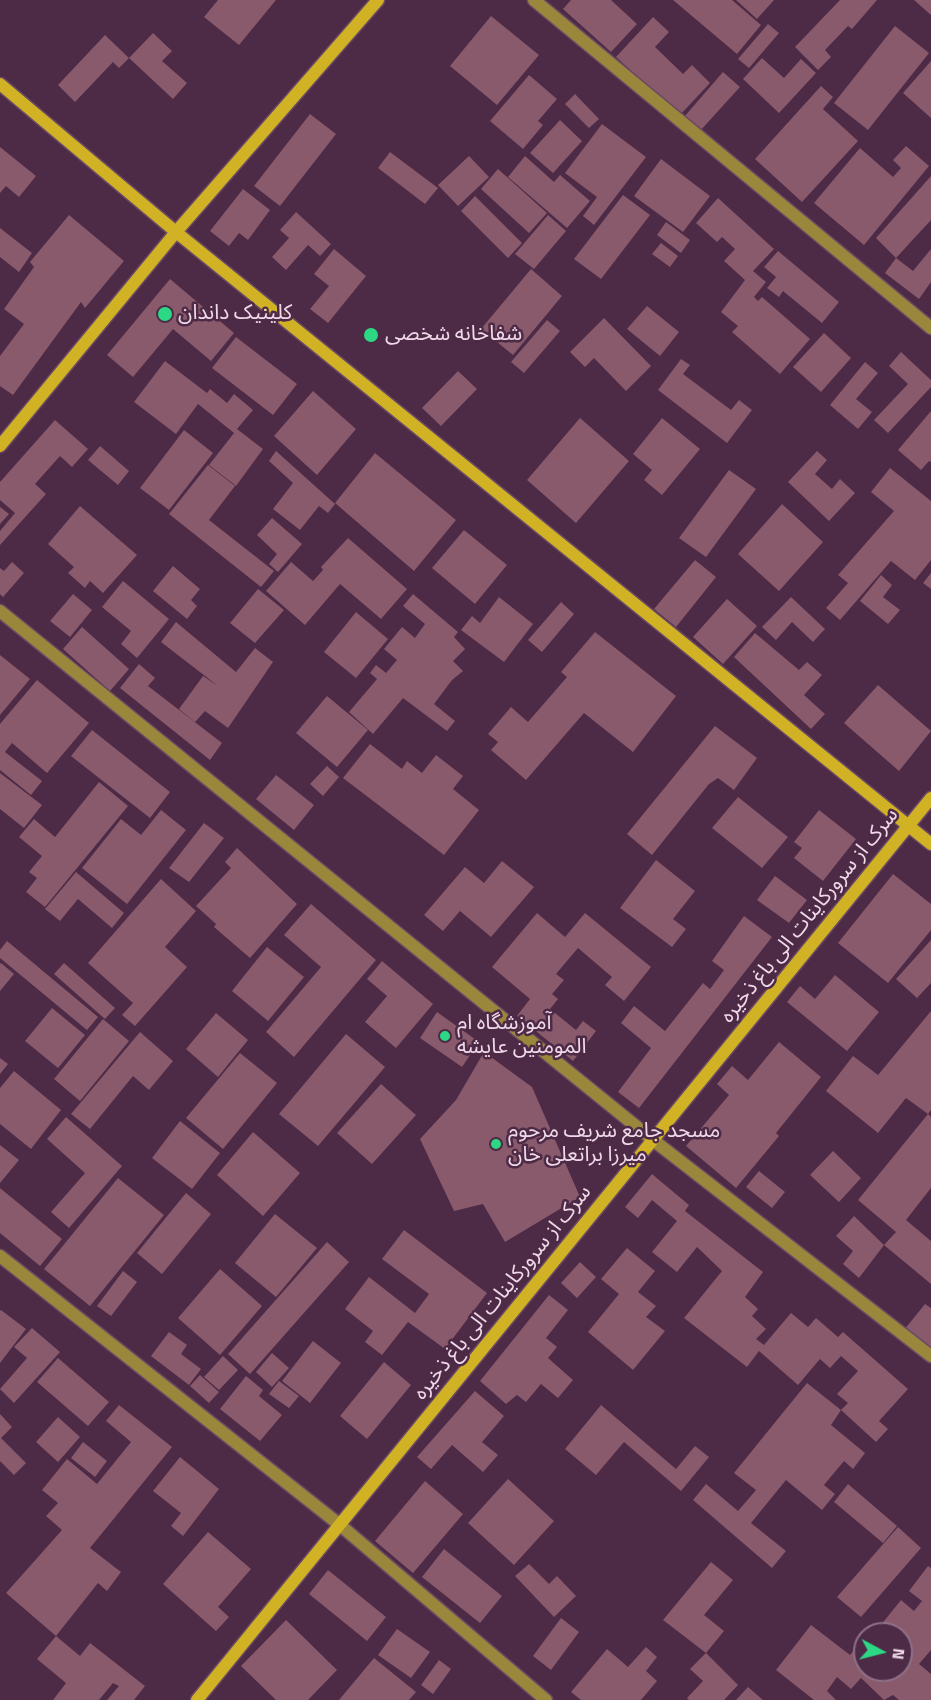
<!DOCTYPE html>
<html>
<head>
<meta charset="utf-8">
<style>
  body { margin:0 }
  #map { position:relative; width:931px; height:1700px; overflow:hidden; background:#4d2a46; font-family:"Titillium Web",sans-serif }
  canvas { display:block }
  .north { position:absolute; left:853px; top:1622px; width:60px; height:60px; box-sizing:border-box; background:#4d2a46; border:2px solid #8e7088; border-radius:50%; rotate:97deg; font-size:16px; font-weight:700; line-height:24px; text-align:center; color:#f0daea }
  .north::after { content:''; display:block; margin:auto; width:21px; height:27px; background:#2dd884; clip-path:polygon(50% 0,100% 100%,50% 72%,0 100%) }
</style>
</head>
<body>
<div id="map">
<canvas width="931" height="1700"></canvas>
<div class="north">N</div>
</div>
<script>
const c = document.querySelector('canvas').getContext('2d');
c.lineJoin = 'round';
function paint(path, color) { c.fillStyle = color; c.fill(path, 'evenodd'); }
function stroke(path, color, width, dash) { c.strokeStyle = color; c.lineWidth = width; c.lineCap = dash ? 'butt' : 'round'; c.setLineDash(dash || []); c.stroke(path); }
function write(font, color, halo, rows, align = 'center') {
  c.font = font + ' "Titillium Web","Noto Sans Arabic",sans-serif'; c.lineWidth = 5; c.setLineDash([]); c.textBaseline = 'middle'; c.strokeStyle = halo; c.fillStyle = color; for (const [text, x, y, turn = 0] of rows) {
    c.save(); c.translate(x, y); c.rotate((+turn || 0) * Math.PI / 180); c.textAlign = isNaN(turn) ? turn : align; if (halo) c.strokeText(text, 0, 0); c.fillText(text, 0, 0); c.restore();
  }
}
paint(new Path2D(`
  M218 0H276L239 45 204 17Z
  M571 0H611L637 24 611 52 563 9Z
  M673 0H732L761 25 737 54Z
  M736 0H774L757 19Z
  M840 0H877L852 29 848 26 825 50 831 57 818 70 795 47Z
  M914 0H931V15Z
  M491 16 539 55 497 105 450 66Z
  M653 17 669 32 655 47 683 74 692 65 710 83 680 115 616 57Z
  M768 24 779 33 749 68 738 59Z
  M895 26 929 53 868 130 834 103Z
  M153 33 172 51 162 61 187 83 173 99 129 58Z
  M105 35 129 58 119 68 113 62 75 102 58 85Z
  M762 58 784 78 801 59 816 73 779 113 743 79Z
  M931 61V118L903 93Z
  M723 72 740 87 700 131 684 117Z
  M529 75 557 99 538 121 543 125 523 149 490 121Z
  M821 86 833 97 823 109 858 141 802 202 755 159Z
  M575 94 599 119 589 128 565 104Z
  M310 114 336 134 280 206 254 186Z
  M560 120 582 141 553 173 530 153Z
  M602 124 646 157 594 225 583 216 597 197 565 173Z
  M906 146 929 166 864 245 814 203 860 148 893 177 901 168 893 160Z
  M0 147 36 176 19 197 6 186 0 193Z
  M390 152 438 188 425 204 378 168Z
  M469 156 489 177 458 206 438 185Z
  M525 156 554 182 560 175 590 201 567 228 508 177Z
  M661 159 710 196 683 232 634 196Z
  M498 169 547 213 529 233 481 189Z
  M931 176V220L896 258 876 238Z
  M243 189 270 210 248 240 239 233 229 246 210 231Z
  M623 195 650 215 601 279 574 259Z
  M475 196 522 243 508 258 461 211Z
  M718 198 774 249 753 271 766 282 754 297 758 301 762 297 810 339 780 374 732 332 738 326 721 312 745 280 724 261 735 249 722 237 717 242 696 223Z
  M296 212 331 244 320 256 308 245 286 270 272 257 289 238 280 230Z
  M69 215 124 261 85 308 81 302 13 395 0 386V356L24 324 4 309 34 267 30 262Z
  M548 215 566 231 534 269 515 254Z
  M666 222 690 240 681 253 657 235Z
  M0 228 32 253 19 272 0 257Z
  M661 243 678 256 670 267 652 254Z
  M334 249 366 276 328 323 310 309 329 286 314 274Z
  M931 249V282L919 299 885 273 896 258 913 271Z
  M778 251 839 302 822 323 783 291 779 297 767 288 776 277 764 267Z
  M531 269 562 296 513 355 481 329Z
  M170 279 234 333 211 361 173 329 133 377 107 355Z
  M647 306 679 332 660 356 627 329Z
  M604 318 651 366 626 391 594 358 585 367 570 352Z
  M547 320 560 331 524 373 511 362Z
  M824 333 851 358 821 392 793 367Z
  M236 337 297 384 273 415 212 368Z
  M901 352 931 380V387L888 433 874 420 908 384 889 366Z
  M681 359 690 365 683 374 731 410 739 400 752 410 727 443 658 390Z
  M165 361 207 393 210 389 227 403 234 394 253 410 237 429 263 449 236 486 209 465 234 433 198 404 176 434 134 402Z
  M865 362 878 373 856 399 872 412 858 429 830 405Z
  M458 371 477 389 441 426 422 408Z
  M313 391 356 429 317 475 274 436Z
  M931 411V462L929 461 921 470 898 450Z
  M580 418 629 461 576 523 527 480Z
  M662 418 700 449 662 495 644 480 652 470 633 454Z
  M55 420 88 449 72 467 60 456 35 484 46 494 0 545V531L15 513 0 500V482Z
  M184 430 213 453 169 510 140 488Z
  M100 446 129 471 118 485 88 460Z
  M276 451 335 504 328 513 319 506 300 530 273 509 293 483 269 461Z
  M817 451 827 460 815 474 832 489 840 479 855 493 829 521 788 482Z
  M375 453 456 520 414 571 335 503Z
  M208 465 235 486 209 520 274 571 261 587 169 514Z
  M890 468 931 501V560L915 580 891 561 840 620 826 608 848 583 838 575 894 511 871 492Z
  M729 470 756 489 706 557 679 538Z
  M782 504 823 542 779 591 738 554Z
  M80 506 137 555 103 593 90 581 85 588 68 573 74 567 48 544Z
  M0 507 9 514 0 524Z
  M272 518 302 544 278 572 269 564 277 554 257 535Z
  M464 530 507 565 475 604 432 568Z
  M348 538 407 589 381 619 340 584 305 625 266 591 291 562 313 581 323 570 321 567Z
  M695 560 716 577 676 627 654 609Z
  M12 562 24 573 3 597 0 594V568L4 571Z
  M173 566 200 589 191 600 197 606 187 619 153 591Z
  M931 573V589L923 583Z
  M881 575 892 585 883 597 900 610 888 624 860 601Z
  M123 581 169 619 137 658 121 644 131 631 102 607Z
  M258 589 284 610 255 643 230 623Z
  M73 594 92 610 70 637 50 621Z
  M413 594 458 632 454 637 465 649 453 661 463 671 452 680 434 704 455 721 447 731 403 698 373 734 349 712 377 679 370 673 376 665 386 673 397 660 384 649 402 627 415 638 425 624 403 606Z
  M499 597 533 624 504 662 461 630 472 616 480 623Z
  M791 597 825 629 813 642 792 622 776 640 762 627Z
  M727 599 757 626 723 664 693 637Z
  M561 602 574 614 542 652 528 640Z
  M356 612 388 639 356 678 324 652Z
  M176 622 236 672 255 648 273 662 228 728 205 711 195 722 179 709 203 676 218 686 161 642Z
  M82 627 129 669 110 691 63 649Z
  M595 632 676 696 633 752 584 713 526 780 491 750 498 742 488 734 511 707 528 722 567 677 561 672Z
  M755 633 799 670 807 662 822 675 804 695 825 714 811 729 734 657Z
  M0 655 30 679 0 715Z
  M139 664 155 678 148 686 222 743 210 760 120 688Z
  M37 680 89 723 47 773 12 743 5 752 42 781 31 795 0 770V724Z
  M878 685 931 731 899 771 844 723Z
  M327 696 368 730 337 767 296 733Z
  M715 726 757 758 734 790 718 778 709 784 652 855 627 834Z
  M92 730 170 792 150 818 71 756Z
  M370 744 402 769 407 761 422 773 436 755 463 776 453 789 479 810 444 855 343 778Z
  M327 766 339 777 323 796 310 784Z
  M0 773 42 805 24 828 0 809Z
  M276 775 314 805 294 830 256 799Z
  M99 782 128 806 45 907 26 892 37 878 29 872 42 856 19 837 34 819 55 837Z
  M738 797 788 837 762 868 712 828Z
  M161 810 186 830 127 904 82 868 121 819 141 835Z
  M819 810 856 839 823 881 794 858 802 848 794 842Z
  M204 823 224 838 189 882 169 868Z
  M237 848 297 904 250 958 214 927 216 924 196 906 231 868 225 862Z
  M656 860 695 891 673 919 686 929 672 947 620 908Z
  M502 861 534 887 491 937 460 911 443 931 424 915 465 867 484 883Z
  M76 872 124 913 112 928 78 899 60 921 45 909Z
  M893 874 931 904V930L888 983 838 943Z
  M775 876 807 900 789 923 757 900Z
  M161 879 196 911 165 947 187 967 135 1026 122 1015 133 1003 88 963Z
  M311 904 376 960 294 1057 266 1032 321 967 284 935Z
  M537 913 565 937 585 913 651 967 624 1001 605 985 612 977 578 948 556 974 564 980 552 994 558 999 550 1009 576 1030 583 1021 596 1031 573 1061 517 1016 530 999 492 967Z
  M744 916 772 937 639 1108 618 1092 651 1048 621 1023 634 1006 665 1031 703 983 710 989 724 970 712 961Z
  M931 940V983L917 998 896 979Z
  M7 941 98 1017 87 1030 0 958V950Z
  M267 947 304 977 268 1021 232 991Z
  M382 961 433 1004 396 1048 365 1022 387 996 367 979Z
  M1 963 14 974 0 991V964Z
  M64 963 115 1008 105 1019 54 974Z
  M835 975 879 1012 847 1051 787 1002 800 986 815 999Z
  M52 1008 85 1035 58 1068 25 1041Z
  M931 1011V1110L928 1114 906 1098 878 1133 826 1091 853 1056 878 1075Z
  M437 1012 479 1042 462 1067 420 1038Z
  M216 1013 248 1040 218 1077 186 1049Z
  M103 1019 129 1041 80 1101 54 1079Z
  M140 1032 173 1061 149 1090 133 1076 90 1129 71 1114Z
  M346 1034 385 1067 318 1146 279 1114Z
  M779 1042 821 1077 776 1133 779 1136 736 1188 686 1146 729 1095 717 1084 732 1066 748 1080Z
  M484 1052 532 1087 580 1197 505 1242 483 1204 454 1211 420 1139 456 1100Z
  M240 1053 277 1083 223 1149 186 1118Z
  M0 1058 8 1064 0 1074Z
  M14 1071 61 1110 31 1149 0 1124V1088Z
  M381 1084 416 1115 372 1164 337 1133Z
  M928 1114 931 1117V1188L906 1220 931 1241V1284L884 1245 896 1232 858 1200Z
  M66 1117 122 1166 69 1228 51 1212 85 1173 47 1139Z
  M180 1121 220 1153 192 1189 152 1158Z
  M253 1132 300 1173 263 1216 217 1175Z
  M0 1145 19 1160 0 1183Z
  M833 1151 861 1178 839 1202 810 1175Z
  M759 1171 785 1192 772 1208 746 1187Z
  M652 1174 689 1205 685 1211 763 1272 745 1297 758 1309 752 1316 766 1329 756 1339 764 1345 791 1313 808 1327 816 1318 838 1337 843 1332 908 1389 879 1421 888 1429 876 1442 841 1410 848 1403 837 1394 858 1371 841 1356 830 1368 820 1359 798 1385 759 1351 747 1367 684 1318 722 1271 697 1247 677 1272 652 1252 677 1221 652 1200 638 1218 625 1207Z
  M118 1178 164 1215 90 1306 44 1269Z
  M0 1188 62 1239 40 1266 0 1233Z
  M186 1193 211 1214 162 1274 137 1253Z
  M275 1214 317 1248 276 1297 235 1263Z
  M854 1216 884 1245 859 1278 843 1264 853 1251 836 1236Z
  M404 1230 487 1293 445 1349 408 1322 382 1355 365 1342 373 1331 345 1309 369 1277 415 1313 429 1294 382 1259Z
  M327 1242 349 1262 250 1374 228 1354Z
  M627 1248 655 1271 638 1292 656 1306 646 1317 665 1331 633 1370 588 1332 619 1294 601 1279Z
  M580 1262 596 1277 577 1298 561 1283Z
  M220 1269 262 1306 220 1355 178 1318Z
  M123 1271 137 1282 111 1316 97 1306Z
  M549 1295 568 1310 546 1338 557 1347 548 1358 573 1380 558 1398 541 1384 526 1402 517 1395 506 1404 480 1381Z
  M925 1304 931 1308V1351L904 1330Z
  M1 1310 26 1329 0 1363V1311Z
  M32 1328 60 1352 14 1403 0 1389 27 1358 14 1347Z
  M169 1332 187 1345 181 1354 201 1369 189 1385 151 1356Z
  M313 1341 341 1363 310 1403 282 1381Z
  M272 1353 289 1368 272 1387 256 1372Z
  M223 1356 238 1370 219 1390 204 1377Z
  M58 1358 109 1402 88 1426 37 1382Z
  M384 1362 411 1385 367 1439 340 1416Z
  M200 1375 219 1392 209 1403 190 1386Z
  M246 1376 263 1390 259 1396 282 1415 260 1441 220 1409Z
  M279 1381 299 1396 289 1408 269 1394Z
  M807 1383 841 1410 831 1425 865 1453 853 1469 844 1461 824 1485 835 1494 822 1510 786 1480 751 1523 786 1551 772 1568 693 1500 706 1484 738 1511 756 1490 734 1473Z
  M475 1391 504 1416 482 1442 498 1455 483 1472 452 1445 431 1469 417 1457Z
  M119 1405 172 1447 90 1548 121 1572 107 1591 98 1583 56 1636 80 1656 90 1643 145 1686 134 1700H107L119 1686 113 1683 99 1700H53L66 1683 37 1659 56 1636 6 1593 62 1530 46 1516 58 1503 42 1490 67 1459 97 1484 131 1442 106 1421Z
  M601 1405 676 1469 695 1446 709 1457 681 1491 624 1442 596 1475 565 1449Z
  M0 1414 12 1427 1 1438 26 1463 14 1475 0 1461Z
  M58 1417 80 1437 58 1462 36 1442Z
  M83 1442 107 1461 95 1477 71 1458Z
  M180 1457 219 1489 183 1536 171 1526 181 1513 153 1491Z
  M508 1479 554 1521 514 1565 468 1523Z
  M425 1481 463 1514 413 1573 375 1541Z
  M848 1484 897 1526 883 1543 834 1502Z
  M898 1527 921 1548 861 1617 837 1597Z
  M208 1532 251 1569 218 1607 229 1617 216 1631 163 1584Z
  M444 1549 502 1596 480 1623 422 1577Z
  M711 1562 733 1580 704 1615 724 1631 706 1653 738 1685 724 1700H689L687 1698 703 1681 690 1669 706 1653 663 1620Z
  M529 1564 549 1584 557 1576 576 1596 554 1617 515 1576Z
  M928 1566 931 1568V1650L919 1664 931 1674V1700H899L893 1695 884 1700 861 1678 851 1689 837 1677 827 1691 836 1700H814L776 1670 811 1625 850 1655 865 1638V1670H901V1634H880L876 1631 901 1600 914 1611 922 1601 909 1591Z
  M328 1570 386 1617 367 1641 309 1594Z
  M561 1618 579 1632 551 1670 533 1656Z
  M286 1620 337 1670 308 1700H276L241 1666Z
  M397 1629 430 1652 411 1678 378 1655Z
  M646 1647 657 1657 646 1671 657 1681 641 1700H581L571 1692 607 1649 628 1667Z
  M374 1658 416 1692 409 1700H339Z
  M439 1660 451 1669 433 1694 421 1685Z
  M748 1687 763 1700H736Z`), '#895a6b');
const street = new Path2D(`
  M534 0 931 328
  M0 611 653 1140 931 1356
  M0 1256 340 1525 546 1700`);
const secondary = new Path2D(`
  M0 84 176 232 931 844
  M0 446 176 232 378 0
  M197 1700 931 798`);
stroke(street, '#6a4a64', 15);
stroke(secondary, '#6a4a64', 15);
stroke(street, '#9a873b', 12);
stroke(secondary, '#d2b225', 12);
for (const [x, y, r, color] of [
  [165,314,8,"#2dd884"],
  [371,335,8,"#2dd884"],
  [445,1036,6,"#2dd884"],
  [496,1144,6,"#2dd884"]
]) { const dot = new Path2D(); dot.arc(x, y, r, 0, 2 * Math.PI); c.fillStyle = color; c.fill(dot); stroke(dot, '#4d2a46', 2); }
write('21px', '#f0daea', '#4d2a46', [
  ["کلینیک داندان",178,314],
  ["شفاخانه شخصی",385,335],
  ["آموزشگاه ام",457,1024],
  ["المومنین عایشه",457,1048],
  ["مسجد جامع شریف مرحوم",508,1132],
  ["میرزا براتعلی خان",508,1156]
], 'left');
write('21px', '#f0daea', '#4d2a46', [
  ["سرک از سرورکاینات الی باغ ذخیره",810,916,-51],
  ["سرک از سرورکاینات الی باغ ذخیره",503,1293,-51]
]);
</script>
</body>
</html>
